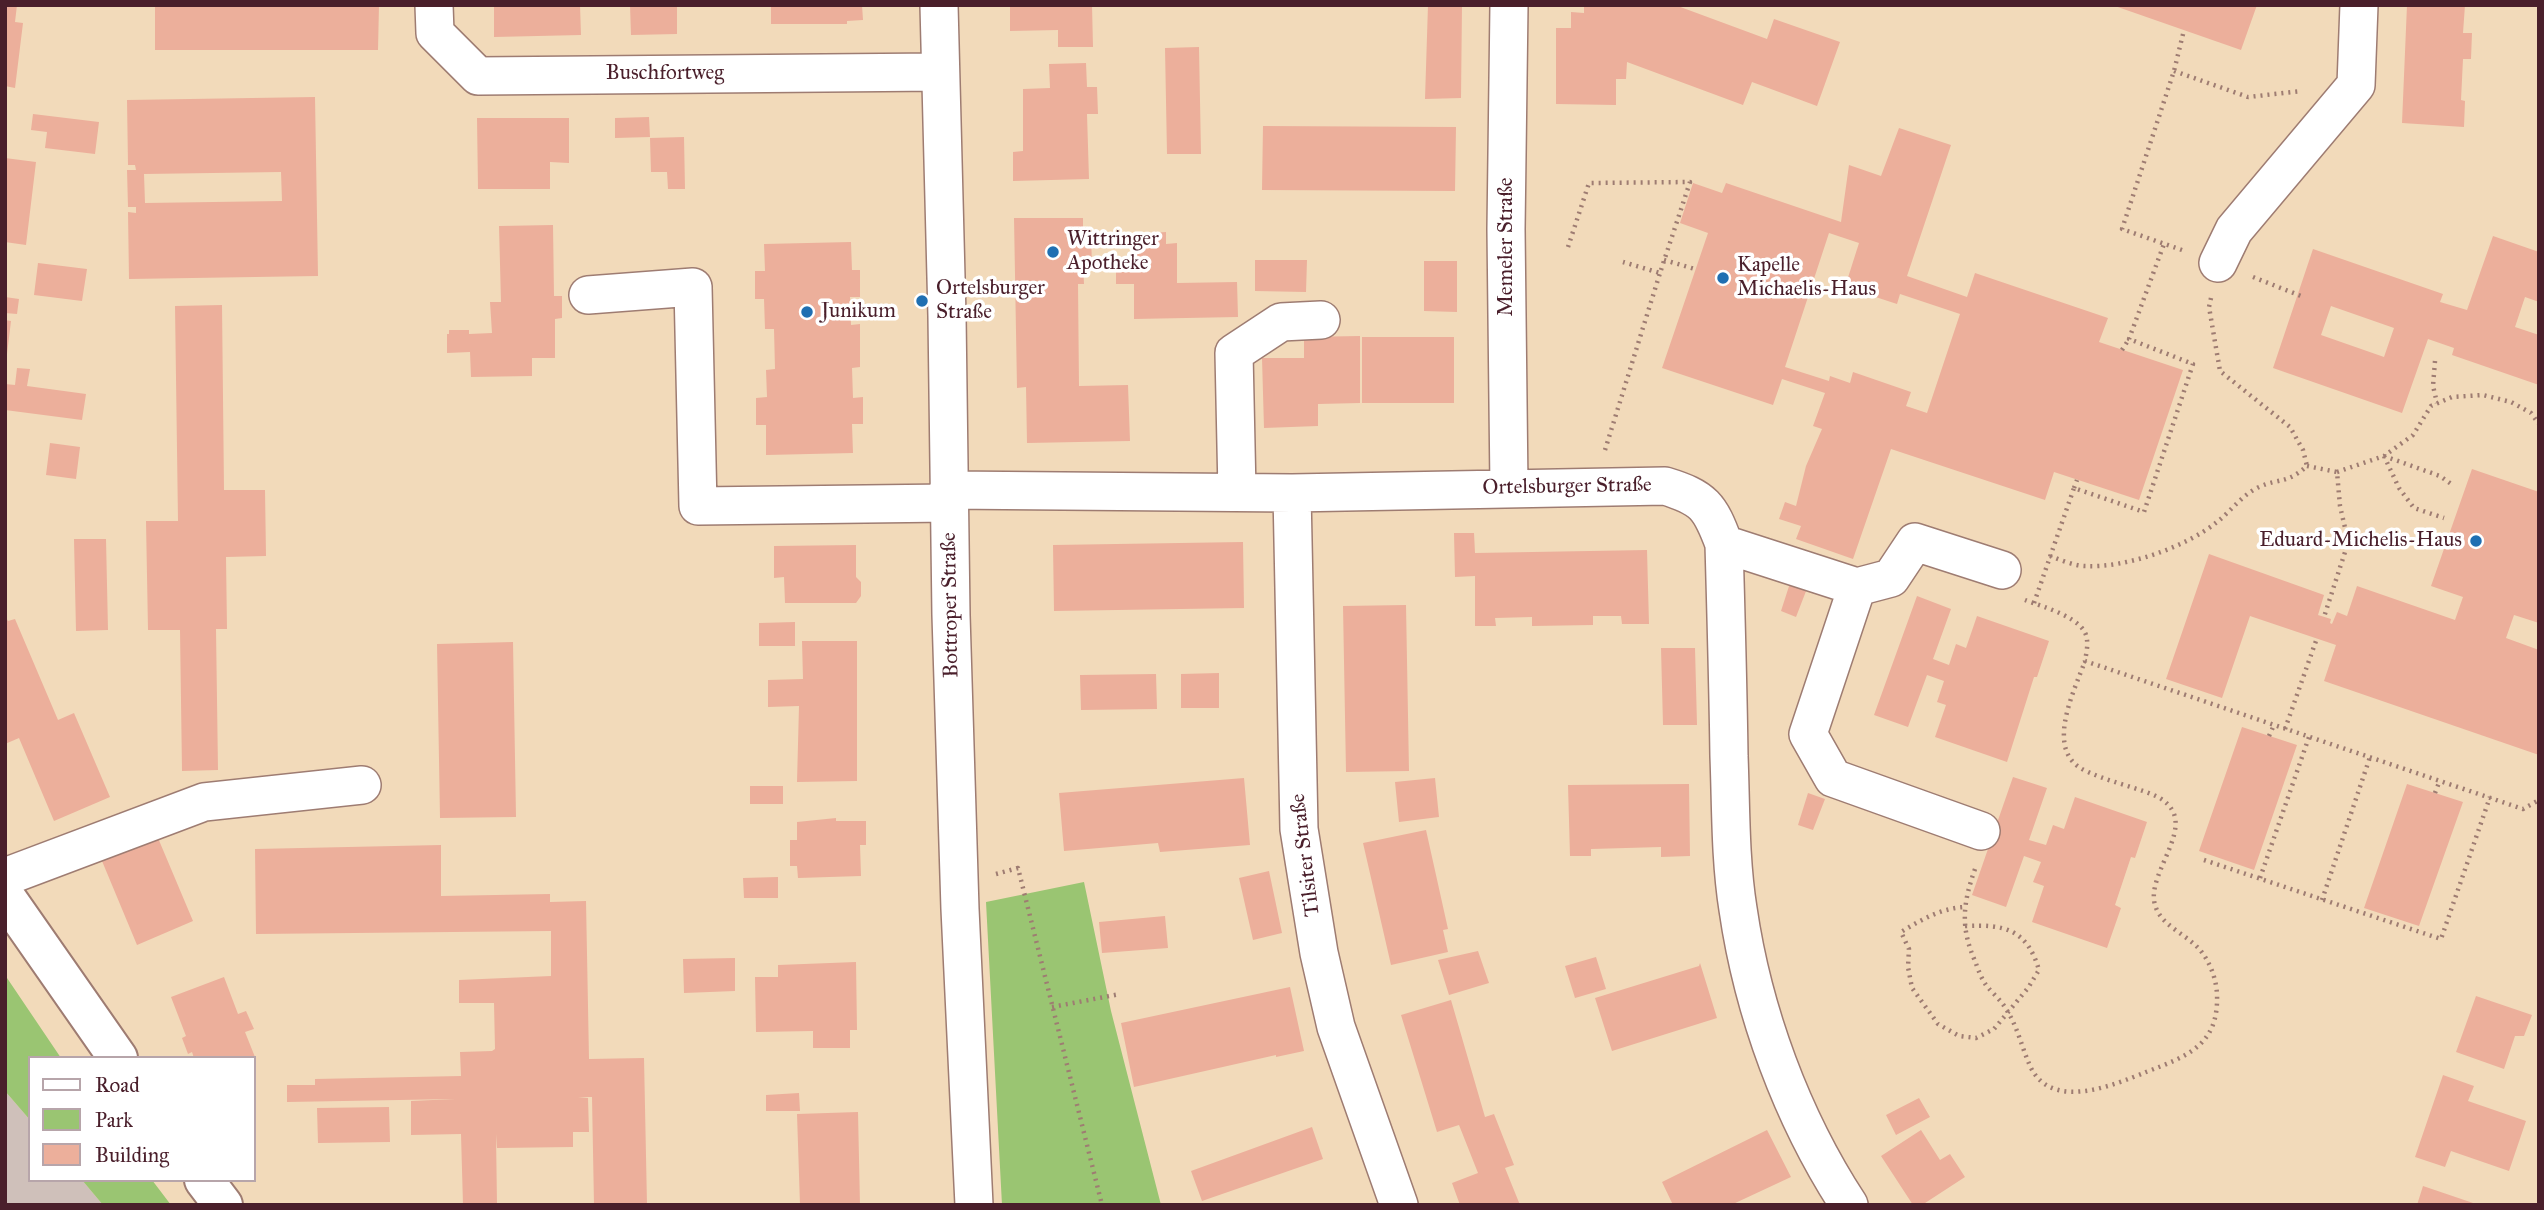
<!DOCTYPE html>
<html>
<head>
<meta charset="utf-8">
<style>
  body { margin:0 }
  #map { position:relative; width:2544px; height:1210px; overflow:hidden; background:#f2daba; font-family:"IM FELL Great Primer",serif }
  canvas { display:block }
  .frame { position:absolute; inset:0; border:7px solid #4a1f2b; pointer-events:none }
  .legend { position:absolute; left:28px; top:1056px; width:228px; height:126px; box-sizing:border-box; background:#fff; border:2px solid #b7a5aa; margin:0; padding:9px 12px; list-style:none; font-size:21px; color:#4a1f2b }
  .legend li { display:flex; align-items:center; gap:14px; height:35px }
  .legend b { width:35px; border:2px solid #b7a5aa }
</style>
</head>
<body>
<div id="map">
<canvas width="2544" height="1210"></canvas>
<div class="frame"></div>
<ul class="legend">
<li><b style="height:9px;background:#fff"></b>Road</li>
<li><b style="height:19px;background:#9ac572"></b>Park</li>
<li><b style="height:19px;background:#ecaf9b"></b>Building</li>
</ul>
</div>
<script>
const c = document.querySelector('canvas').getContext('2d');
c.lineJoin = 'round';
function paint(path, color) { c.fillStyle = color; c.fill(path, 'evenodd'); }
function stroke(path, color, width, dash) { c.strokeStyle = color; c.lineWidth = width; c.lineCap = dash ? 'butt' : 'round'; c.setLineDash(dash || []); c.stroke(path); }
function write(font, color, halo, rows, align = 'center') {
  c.font = font + ' "IM FELL Great Primer",serif'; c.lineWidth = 7; c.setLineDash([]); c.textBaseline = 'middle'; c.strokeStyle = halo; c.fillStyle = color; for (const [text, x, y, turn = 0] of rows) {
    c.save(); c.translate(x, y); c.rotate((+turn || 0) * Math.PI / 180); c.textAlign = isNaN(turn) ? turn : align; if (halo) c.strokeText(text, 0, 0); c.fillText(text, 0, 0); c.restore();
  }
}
paint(new Path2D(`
  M5 1091 30 1120V1180H82L103 1205H5Z`), '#cfc0ba');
paint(new Path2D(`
  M1084 882 1111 1011 1161 1205H1002L986 902Z
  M5 975 61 1058H30V1120L5 1091Z
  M82 1180H152L171 1205H103Z`), '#9ac572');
paint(new Path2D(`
  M5 5H17L15 22 23 23 15 88 5 86Z
  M155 5H379L378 50H155Z
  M494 5H580L581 35 494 37Z
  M630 5H677V34L631 35Z
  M771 5H862L863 20 847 21V24H771Z
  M1010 5H1092L1093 47H1058V30L1010 31Z
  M1428 5H1462L1461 98 1425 99Z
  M1584 5H1675L1767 39 1774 19 1840 42 1817 106 1752 82 1743 105 1627 62 1626 79H1616V105L1556 104V28H1571V12L1584 13Z
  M2112 5H2257L2241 50Z
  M2407 5H2465L2463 33H2472L2471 59H2463L2461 100 2465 101 2464 127 2402 123Z
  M1199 47 1201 154H1167L1165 48Z
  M1086 63 1087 87H1097L1098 114H1087L1089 179 1013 181V152L1023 151V89L1050 88 1049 64Z
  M315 97 318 276 129 279 128 212 136 213V207H128L127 170H136L135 165H128L127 100ZM281 172 282 201 145 203 144 174Z
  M33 114 99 122 95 154 45 148 47 132 31 130Z
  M649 117 650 137 615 138V118Z
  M477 118H569V163L550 162V189H478Z
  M1263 126 1456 127 1455 191 1262 190Z
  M1899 128 1951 145 1907 276 1967 297 1975 273 2108 318 2099 342 2183 370 2139 500 2054 472 2045 500 1891 449 1853 559 1796 539 1801 526 1779 519 1785 502 1796 506 1806 466 1822 429 1813 426 1825 393 1782 379 1773 405 1662 368 1708 233 1680 223 1693 183 1722 193 1726 183 1841 222 1849 165 1881 176ZM1829 233 1859 243 1845 287 1897 304 1900 294 1960 314 1927 413 1906 406 1911 392 1853 372 1850 383 1830 376 1829 381 1785 367Z
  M684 137 685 189H668L667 172H651L650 138Z
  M5 158 36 162 26 245 5 242Z
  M1014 218H1083V236H1091L1092 265H1083L1084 284H1078L1079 386 1128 385 1130 441 1027 443 1026 387 1017 388Z
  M553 225 554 296H562V318L555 319V358H532V376L471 377 470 352 447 353V334H449V330H469V334L492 333 490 302H501L499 226Z
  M1166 232V244L1177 243V283L1237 282 1238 317 1134 319V284H1116V267L1132 268 1131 244H1153L1152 233Z
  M2493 236 2539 252V302L2525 297 2515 327 2539 335V385L2452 355 2454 348 2428 339 2402 413 2273 368 2313 249 2443 294 2440 302 2467 310ZM2331 306 2394 328 2384 357 2321 335Z
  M851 242 852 270H860V297H850L851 325 860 324V367L852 368 853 398 863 397V424H852L853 453 766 455V425H756V398L767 397 766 370 775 369 774 329H765L764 299H755V271H765L764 244Z
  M1255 260H1307L1306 292 1255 291Z
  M1424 261H1457V312L1424 311Z
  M38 263 87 269 82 301 34 295Z
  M5 297 19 299 17 314 5 313Z
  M222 305 224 490H265L266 556 226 557 227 629H216L218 770 182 771 180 630H148L146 521H178L175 306Z
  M5 320 11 321 7 354H5Z
  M1360 336V403L1318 404V426L1264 428 1262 358H1304V337Z
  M1362 337H1454V403H1362Z
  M17 368 30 369 27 386 86 394 82 420 5 410V384L15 385Z
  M50 443 80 447 76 479 46 475Z
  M2472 469 2539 492V623L2514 615 2506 638 2539 650V755L2324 681 2336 645 2250 616 2222 698 2166 679 2209 554 2324 595 2318 615 2331 619 2330 623 2332 624 2337 612 2347 616 2357 586 2455 620 2463 597 2431 586Z
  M1454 533H1474L1475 553 1647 550 1649 624H1622L1621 616H1593V625L1532 626V617L1495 618 1496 626H1475V576L1455 577Z
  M74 539H106L108 630 76 631Z
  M1243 542 1244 608 1054 611 1053 545Z
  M856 545V577L861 582V596L856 603H785L784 577 774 578V546Z
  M1791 580 1808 586 1796 617 1781 611Z
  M1917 596 1951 609 1933 659 1949 665 1956 644 1966 648 1977 616 2049 641 2037 677H2034L2007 762 1935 737 1946 705 1937 702 1944 681 1927 675 1908 727 1874 715Z
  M1406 605 1409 771 1346 772 1343 606Z
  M5 616 8 621 15 619 58 720 74 713 110 797 54 821 19 738 5 744Z
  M795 622V646H759V623Z
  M802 641H857V781L797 782 799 706 768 707V680L803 679Z
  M513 642 516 817 440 818 437 644Z
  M1661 648H1695L1697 725H1663Z
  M1219 673V708H1181V674Z
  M1156 674 1157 709 1081 710 1080 675Z
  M2242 727 2297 745 2254 870 2199 851Z
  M2013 777 2047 788 2029 840 2046 845 2053 825 2064 829 2075 797 2147 822 2135 858 2131 857 2115 905 2121 908 2107 948 2032 922 2044 886 2033 882 2041 862 2024 856 2006 907 1972 895Z
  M1244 778 1250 845 1160 852 1158 843 1064 851 1059 793Z
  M1435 778 1439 817 1399 822 1395 782Z
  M1689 784 1690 856 1661 857V847L1591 849V856H1570L1568 785Z
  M2407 784 2463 802 2419 926 2364 908Z
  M750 786H783V804H750Z
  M1808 793 1825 799 1813 830 1798 825Z
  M836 818V821H866V845H860L861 876 798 878 797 866H790V840H797V822Z
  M1426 830 1448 929 1443 930 1448 952 1391 965 1363 843Z
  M158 838 193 921 137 945 102 861Z
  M441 845V896L550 894V902L586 901 589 1059 644 1058 647 1205H594L592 1097H578L588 1098 589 1132H573V1147L497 1148 496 1134 497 1205H463L461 1134 411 1135V1101L455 1099 287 1102V1085H315V1079L461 1076 460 1052 492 1051 495 1049 494 1003H459V980L551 976V931L256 934 255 849Z
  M1269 871 1282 933 1253 940 1239 878Z
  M778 877V898H744L743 878Z
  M1165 916 1168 948 1102 953 1099 922Z
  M1478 951 1489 983 1449 995 1438 960Z
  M1596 957 1606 989 1575 998 1565 966Z
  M735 958V991L684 993 683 959Z
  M856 962 857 1030H850V1048H813V1031L756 1032 755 977H778V965Z
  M1700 963 1717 1018 1612 1051 1595 998 1699 966Z
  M224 977 238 1014 246 1011 254 1029 245 1032 255 1057 194 1058 192 1052 188 1054 182 1038 186 1036 171 997Z
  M1290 987 1304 1051 1276 1057V1055L1134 1087 1121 1023Z
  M2476 996 2532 1015 2524 1036H2515L2504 1069 2456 1052Z
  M1451 1000 1485 1117 1494 1114 1514 1165 1505 1168 1520 1205H1460L1452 1183 1478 1173 1459 1125 1437 1132 1401 1015Z
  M2443 1075 2474 1086 2468 1101 2526 1121 2509 1171 2451 1151 2445 1167 2415 1157Z
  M799 1093 800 1111H766V1095Z
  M1919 1098 1930 1117 1896 1135 1886 1115Z
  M389 1107 390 1142 318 1143 317 1108Z
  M858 1112 860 1205H800L797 1114Z
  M1312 1127 1323 1159 1202 1201 1191 1171Z
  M1767 1130 1791 1177 1731 1205H1673L1662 1182Z
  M1921 1130 1940 1160 1950 1154 1965 1177 1922 1205H1913L1881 1156Z
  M2423 1186 2476 1204V1205H2417Z`), '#ecaf9b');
const minor = new Path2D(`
  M434 5 435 33 478 76 940 72
  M939 5 947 316 951 615 960 909 974 1205
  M1509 5 1506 229 1509 488
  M2218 263 2234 230 2356 85 2359 5
  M588 295 693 287 698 506 949 503
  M948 490 1292 493 1665 486C1704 498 1710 506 1724 544 1726 614 1728 685 1729 756 1731 807 1730 859 1738 909 1753 1012 1792 1118 1849 1205
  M1237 492 1234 353 1281 322 1321 320
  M1292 493 1299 829 1319 953 1336 1027 1399 1205
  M1724 544 1857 587 1891 578 1915 542 2002 570
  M1857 587 1808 734 1833 778 1981 831
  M5 877 204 802 362 785`);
const major = new Path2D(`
  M5 896 118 1058
  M204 1180 223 1205`);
stroke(minor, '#9e7c72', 40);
stroke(major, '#9e7c72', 42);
stroke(new Path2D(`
  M2174 71 2248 97 2302 91
  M1568 247 1589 183 1690 182 1660 273 1623 262
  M2182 250 2122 229 2174 71 2184 30
  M1664 260 1695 269
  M2253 277 2301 296
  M2211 298 2209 307 2220 371 2290 427 2303 450 2307 466
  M2122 350 2129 339
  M2435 361 2433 386 2437 403
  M1605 450 1660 273
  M2384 456 2399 488 2414 508 2444 518
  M2384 456 2440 476 2454 486
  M2307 466 2337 472 2340 506 2346 532V549L2324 617
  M2337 472 2384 456 2413 435 2431 406 2452 397 2483 395 2511 402 2531 413 2539 424
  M2074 488 2077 480
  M2050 556C2061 560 2074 566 2086 566 2126 568 2186 547 2217 522 2231 511 2242 495 2259 487 2279 478 2287 484 2307 466
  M2025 600C2043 607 2086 618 2087 640 2088 646 2086 655 2085 661L2523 809 2539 800
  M2034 603 2074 488 2144 512 2193 364 2129 339 2164 244
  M2285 729 2317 638
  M2269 736 2274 725
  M2435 793 2440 780
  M2204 860 2441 939 2490 797
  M1975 869C1963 903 1960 927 1975 961 1978 969 1981 978 1986 985 1992 993 2001 1000 2006 1009 2018 1027 2022 1049 2031 1068 2053 1111 2114 1085 2146 1072 2188 1056 2219 1045 2217 994 2216 978 2210 962 2200 950 2186 933 2157 925 2154 900 2151 874 2183 838 2174 814 2169 801 2157 796 2146 792 2126 785 2105 780 2086 771 2043 752 2074 692 2085 661
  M996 874 1018 868 1102 1205
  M2260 878 2309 737
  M2322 900 2370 757
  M1965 926C2004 924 2027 929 2039 970L2028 988 1994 1029 1976 1038 1959 1036 1938 1024 1912 988 1908 967 1909 949 1901 932C1921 920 1941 908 1965 907
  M1052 1007 1120 994`), '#9e7c72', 4.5, [2, 5]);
stroke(minor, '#fff', 37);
stroke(major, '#fff', 38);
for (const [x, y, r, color] of [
  [1053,252,7,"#1f6fb2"],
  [1723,278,7,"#1f6fb2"],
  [922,301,7,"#1f6fb2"],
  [807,312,7,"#1f6fb2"],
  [2476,541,7,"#1f6fb2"]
]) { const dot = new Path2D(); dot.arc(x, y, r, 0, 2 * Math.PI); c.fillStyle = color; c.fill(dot); stroke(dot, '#fff', 2.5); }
write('21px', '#4a1f2b', '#fff', [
  ["Buschfortweg",665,74],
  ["Memeler Straße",1507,247,-90],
  ["Ortelsburger Straße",1567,487,-1],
  ["Bottroper Straße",951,605,-91],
  ["Tilsiter Straße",1306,855,-97]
]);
write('21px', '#4a1f2b', '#fff', [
  ["Wittringer",1067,240],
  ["Apotheke",1067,264],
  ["Kapelle",1737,266],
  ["Michaelis-Haus",1737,290],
  ["Ortelsburger",936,289],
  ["Straße",936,313],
  ["Junikum",821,312],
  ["Eduard-Michelis-Haus",2462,541,"right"]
], 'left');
</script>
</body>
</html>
